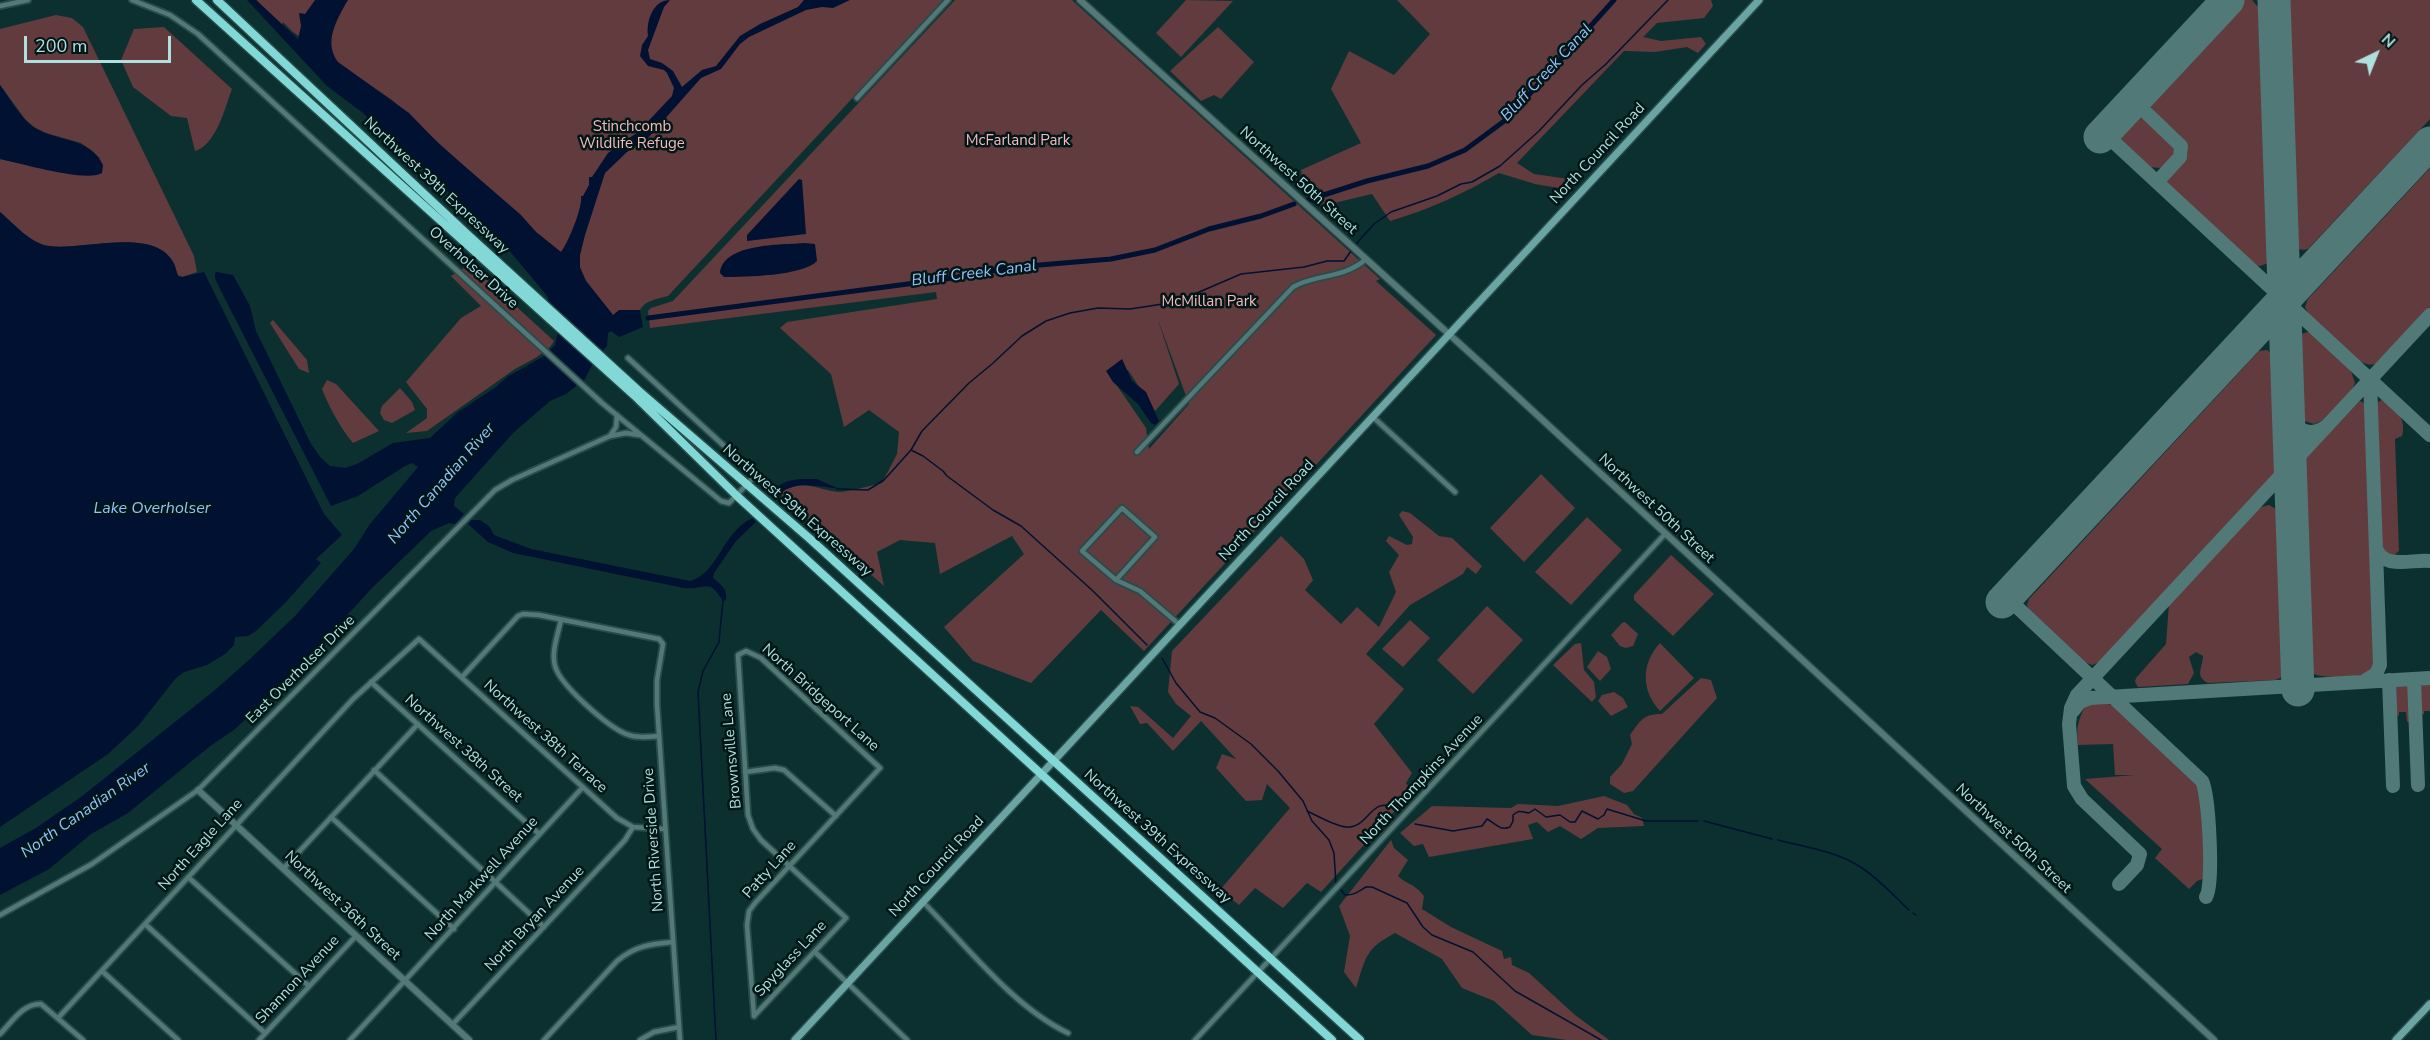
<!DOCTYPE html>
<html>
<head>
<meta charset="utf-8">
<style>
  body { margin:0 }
  #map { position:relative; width:2430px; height:1040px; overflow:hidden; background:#0c302f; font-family:"Nunito Sans",sans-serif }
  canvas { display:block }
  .north { position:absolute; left:2346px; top:24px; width:60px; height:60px; -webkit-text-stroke:4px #011616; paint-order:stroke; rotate:43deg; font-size:16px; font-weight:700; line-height:24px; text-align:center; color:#afdfde }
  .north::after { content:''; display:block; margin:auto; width:21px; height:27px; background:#afdfde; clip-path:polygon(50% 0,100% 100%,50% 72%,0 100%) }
  .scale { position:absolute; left:24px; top:36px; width:147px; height:27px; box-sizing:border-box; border:3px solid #afdfde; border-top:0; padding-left:8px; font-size:18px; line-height:21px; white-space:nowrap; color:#afdfde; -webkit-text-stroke:4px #011616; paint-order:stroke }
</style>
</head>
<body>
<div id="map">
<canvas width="2430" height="1040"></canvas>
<div class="north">N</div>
<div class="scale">200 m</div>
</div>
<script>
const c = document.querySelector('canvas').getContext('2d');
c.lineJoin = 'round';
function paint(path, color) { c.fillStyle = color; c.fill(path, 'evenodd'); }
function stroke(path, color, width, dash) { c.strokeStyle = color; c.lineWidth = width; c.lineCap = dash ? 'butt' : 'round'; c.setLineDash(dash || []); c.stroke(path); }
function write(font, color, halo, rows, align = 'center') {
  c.font = font + ' "Nunito Sans",sans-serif'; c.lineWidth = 5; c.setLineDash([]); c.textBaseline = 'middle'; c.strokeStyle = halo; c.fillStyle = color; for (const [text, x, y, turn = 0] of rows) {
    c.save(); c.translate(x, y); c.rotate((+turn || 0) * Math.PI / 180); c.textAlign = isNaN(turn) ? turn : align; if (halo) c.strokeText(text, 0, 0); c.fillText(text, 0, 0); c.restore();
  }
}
paint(new Path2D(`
  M256 0H944L668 296C658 299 645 300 640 310H632L613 315 586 281 579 267 536 232 392 100 293 32 283 22 282 25Z
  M955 0H1072L1380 279 1376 281 1436 335 1144 651 1101 610 1031 683 973 661 944 627 1024 554 1012 536 940 574 935 543 900 540 877 552 884 586 780 494C790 474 824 492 839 492 853 491 868 486 882 483L897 454 899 432 869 410 844 427 831 374 780 328 787 322 937 299 936 292 650 328 648 311 651 308 673 301ZM1157 317 1189 404 1149 449 1146 428 1107 371 1128 370 1155 411 1179 384Z
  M1186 0 1233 1 1181 57 1156 33Z
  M1397 0H1711L1713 6 1704 18 1657 23 1643 37 1661 41 1701 37 1706 44 1698 53 1687 47 1655 52 1624 51 1517 163 1534 174 1569 179 1574 183 1570 190 1535 184 1499 173C1465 193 1428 210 1390 221L1372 194 1321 206 1304 189 1301 170 1361 143 1331 89 1349 51 1394 75 1430 34Z
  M2239 0H2252L2257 6H2262L2271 256 2268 263 2260 266 2255 265 2165 182C2171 175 2180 168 2185 160 2199 139 2155 120 2149 103L2151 94Z
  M2284 0H2430V119L2308 249C2301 251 2297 249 2293 243Z
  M56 15 72 18 83 27 194 256 197 272 182 277 178 275C176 271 175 266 173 262 153 226 81 251 49 246 31 244 13 223 0 212V159L82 175 100 158 81 143 46 133 34 127 25 119 0 85V29Z
  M164 27 232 89C225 108 216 145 195 151L187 118 171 116 133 87 121 60 134 29Z
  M1218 27 1254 62 1221 99 1214 95 1201 101 1170 71Z
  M2136 110 2174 147 2173 157 2161 168 2149 167 2119 140V128Z
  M2430 168V307L2379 362C2371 367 2365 364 2358 360L2309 315 2305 307 2308 299Z
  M464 268 484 277 554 341 550 347 537 357 515 369 427 431 406 433 427 418V409L406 382 461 318 481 306 451 276Z
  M273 320 307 360 309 373 299 369 270 323Z
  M2308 332 2314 334 2350 368 2355 383 2351 392 2326 419 2314 424 2305 421 2299 410 2297 342 2301 334Z
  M2267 350 2275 356 2279 464 2275 473 2100 662 2092 665 2084 662 2029 611 2027 605 2029 599 2259 351Z
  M327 380 336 384 379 431 353 443C340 427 330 409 322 389Z
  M400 388 412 402 415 410 392 423 384 420 380 413 382 406Z
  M2382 400C2396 406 2407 420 2402 436L2395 439 2399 551 2393 556 2386 554 2382 547 2377 408 2378 402Z
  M2360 401 2364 403 2366 408 2374 663C2373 666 2373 669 2370 672 2363 678 2320 679 2312 673L2308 666 2301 466 2303 460Z
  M1541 474 1575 508 1524 562 1490 528Z
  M2269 505 2276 509 2281 517 2286 668 2282 677 2275 680 2208 683C2194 676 2203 667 2203 656L2196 652 2189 657 2194 673 2188 684 2138 687 2135 682 2136 678 2166 644 2169 604 2258 508Z
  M1402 511 1410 513 1439 536 1452 538 1482 566 1476 574 1467 567 1463 574 1410 605 1366 654 1404 689 1374 724 1412 773 1406 783 1412 792 1321 892 1307 883 1283 908 1255 888 1239 905 1220 890 1290 808 1267 784 1262 800 1246 801 1216 768 1222 754 1236 759 1201 721 1173 751 1147 723 1140 724 1130 706 1138 707 1173 738 1191 716 1176 704 1168 692 1172 651 1281 536 1304 559 1313 580 1305 590 1341 624 1357 607 1379 627 1396 592 1389 572 1399 555 1386 541 1389 536 1407 545 1412 544 1413 537 1399 515Z
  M1587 517 1622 550 1571 605 1535 572Z
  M1671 555 1714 594 1673 636 1634 600V595Z
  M1487 606 1523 640 1473 694 1437 660Z
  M1410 620 1430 638 1403 667 1382 649Z
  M1625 622 1638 634 1633 646 1626 648 1620 646 1611 635 1622 623Z
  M1581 643 1584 670 1594 682 1596 697 1592 702 1553 665 1575 644Z
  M1660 643 1694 678 1660 711C1641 690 1641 664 1660 643Z
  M1598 651 1607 657 1611 669 1600 681 1587 667Z
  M1701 678 1711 680 1717 698 1633 791 1624 793 1610 784V777L1622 764 1632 744 1630 735C1641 720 1643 714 1662 714Z
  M2421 683H2430V711H2424V714L2420 715 2418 713 2417 690Z
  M2407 684 2412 691 2413 719 2410 722H2407L2406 712H2399V716L2393 714V689L2396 685Z
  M1614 692 1623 698 1628 707 1611 716 1598 701 1602 695Z
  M2099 701 2114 706 2197 784 2201 798 2205 878 2197 881 2189 889 2155 858 2162 849 2085 779 2135 775H2115L2113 744 2078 745C2076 727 2078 721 2086 704Z
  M1604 796 1627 805 1634 814 1642 818 1644 826 1598 828 1581 839 1560 826 1548 832 1537 822 1528 825 1533 839 1429 857 1423 844 1414 846 1400 833 1432 806 1511 808 1518 804 1558 806Z
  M1391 840 1394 848 1408 860 1398 876C1407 885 1414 883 1424 896L1422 909 1451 927 1502 951 1504 959 1511 957 1512 965 1529 973 1575 1015 1609 1040H1567L1532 1035 1494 1001 1462 988 1442 959 1395 933C1365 949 1366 957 1356 988L1344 972 1350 936 1339 906Z`), '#623b3e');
paint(new Path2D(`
  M247 0H256L298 39 301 26 299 13 305 14 315 0H348C337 19 323 42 338 62L409 113 439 144 521 215 536 232 561 252C568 243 583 207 581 196H583L589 185V177H592L608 153 638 132 672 96 674 88 667 73 664 70 648 66 640 56 642 45 648 36C646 21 653 0 670 0L664 7 648 50 650 59 662 63 673 71 682 87 702 70 716 66 740 36 760 24 798 7 804 0H850L833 8 822 7 806 10 749 37 740 44 721 69 701 78 648 138 627 152 605 173 585 235 580 255V267L586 281 613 315 619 310H640L643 327 619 337 611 331 608 333 607 346 594 361 585 379 566 394 550 401 513 433 455 498 454 506 464 514 455 524 449 523 431 531 371 589 288 680 235 729 209 747 128 813 91 834 49 869 0 895V848L36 828 81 797 215 690 250 659 295 616 354 549 370 524 418 467 412 463 405 466 358 496 331 506 220 289 215 278V273L217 272 233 275 250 306 256 331 311 444 321 458 330 466 345 468 357 464 393 443 430 438 458 412 496 387 507 377 544 356 555 345 558 332 548 305V297L503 243 363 113 327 86Z
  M0 85C9 97 20 117 32 126 55 143 89 135 103 165L102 173C87 183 20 163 0 159Z
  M799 179 802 180 806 234 747 241V235Z
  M0 212C13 223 31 244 49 246 81 251 154 226 173 262 176 266 176 271 178 276L182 277 204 272 324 514 342 535 316 559 321 563 285 603 256 631 248 636 235 637 234 645 225 654 207 665 184 672 176 678 138 726 108 754 0 827Z
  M805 243 815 244 817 261C803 276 744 277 724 277L720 273C723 243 781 245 805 243Z
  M1122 359 1132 381 1146 392 1159 421 1155 425 1151 423 1138 404 1113 382 1106 371Z
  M801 479H817L839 489C817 486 791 479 776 498L772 495C776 483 790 480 801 479Z
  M753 518 756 522 736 541 714 573 713 578C720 584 728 589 726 600L723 601C708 577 708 590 684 588L513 553 488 542 468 524 471 520H480L489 526 494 535 531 549 690 581C718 574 723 530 753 518Z`), '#001132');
stroke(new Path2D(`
  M1356 244 1374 224 1391 212 1437 196 1461 184 1472 182 1500 166 1539 131 1582 85 1606 64 1668 0
  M911 450 923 456 943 471 947 476 993 510 1021 526 1093 591 1147 645
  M837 489 868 490 884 480 911 450 922 431 969 383 992 364 1022 336 1046 321 1070 313 1098 308 1130 309 1176 302 1241 274 1304 267 1327 261H1344L1351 251
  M1162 658 1176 683 1200 712 1215 718 1251 744 1278 771 1303 801 1312 821 1329 840 1334 853 1336 884
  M1307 811C1318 816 1335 826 1346 827 1371 828 1369 794 1398 809
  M1704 821 1772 839
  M1415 824 1453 831 1482 826 1487 819C1497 824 1499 831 1510 827L1513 821V815C1520 809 1521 812 1529 813L1535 809 1546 817 1560 815 1570 822H1575L1582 811 1598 819 1604 815 1607 809 1646 821H1698
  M1778 840C1805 847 1835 851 1859 866 1878 878 1893 895 1909 910
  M1341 890 1345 895C1355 895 1358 892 1366 887H1372L1407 903 1423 927 1432 935 1473 952 1515 991 1601 1040
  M1913 913 1916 915
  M716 1040 698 692 703 671 719 642 723 600`), '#001132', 1.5);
stroke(new Path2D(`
  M1308 200 1367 181 1428 166 1465 150 1507 119 1614 0
  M648 318 946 279 1016 267 1111 259 1155 250 1209 229 1261 216 1294 204`), '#001132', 5);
stroke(new Path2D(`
  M2134 101 2181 146 2180 157 2157 182
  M2104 133 2430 435
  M2288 409C2293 428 2307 439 2325 427
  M2376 548C2383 570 2412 559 2430 561
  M2022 581 2013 595 2017 607 2202 781C2209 795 2214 885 2206 897
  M2414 679 2418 785
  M2366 680 2376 674 2380 665 2370 379
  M2389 680 2393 786
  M2073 711 2080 702 2090 698 2430 678
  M2119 884 2137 865 2140 854 2082 799 2074 786 2069 724 2071 708 2077 695 2430 315`), '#507978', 14);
stroke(new Path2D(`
  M2274 0 2298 690
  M2100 137 2228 0
  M2002 602 2430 143`), '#507978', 33);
const minor = new Path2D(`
  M132 0 170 15 198 34 602 403 721 501 729 503 756 475 628 358
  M0 6 28 0
  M857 98 948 0
  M1373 417 1455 492
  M610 436 616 427 617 415
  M1137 452 1293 287C1314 274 1344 279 1366 259
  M1116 580 1155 537 1122 508 1082 551 1116 580 1140 591 1180 625
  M561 620C558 634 551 652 555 666 560 685 607 726 626 734 636 738 647 737 658 736
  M462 677 518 616 523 614 539 615 659 639 663 644 657 680V705L680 1040
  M371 682 539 834
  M374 770 544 927
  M745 772 775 768 784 770 836 816
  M331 817 454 929
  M283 869 418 724
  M188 877 309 986
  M923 902C966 945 1013 1007 1068 1033
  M0 915 92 864 198 790 495 490 512 480 610 436 626 433 639 435
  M145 924 265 1033
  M815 952 907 1040
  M102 971 178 1040
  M754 1016 846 918 761 840 753 829 748 815 738 655 746 651 761 658 880 768 755 903 749 911 747 925 754 1016
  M58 1018 353 699 419 639 617 818 633 827 664 829
  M452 1025 625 840 633 827
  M0 1034C11 1023 23 1003 41 1004L83 1040
  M259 1040 356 936
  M350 1040 583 787
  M544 1040 617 961C635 946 650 944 673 942
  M640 1040 654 1032 679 1027
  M1195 1040 1665 534`);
const tertiary = new Path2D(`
  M1080 0 1482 364 2214 1040
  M198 790 469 1040`);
const secondary = new Path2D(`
  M795 1040 1759 0
  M2396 1040 2430 1004`);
const trunk = new Path2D(`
  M196 0 635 396 737 496 1332 1040
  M217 0 468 235 640 392 809 538 1360 1040`);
stroke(minor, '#264c4b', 8);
stroke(tertiary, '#264c4b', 9);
stroke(secondary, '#264c4b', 10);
stroke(trunk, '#264c4b', 11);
stroke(minor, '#547878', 4.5);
stroke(tertiary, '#547878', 6);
stroke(secondary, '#6aa5a4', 7);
stroke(trunk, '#81d8d6', 8);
write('15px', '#f7b9bd', '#011616', [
  ["Stinchcomb",632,127],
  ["Wildlife Refuge",632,144],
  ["McFarland Park",1018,141],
  ["McMillan Park",1209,302]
]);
write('15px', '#afdfde', '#011616', [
  ["North Council Road",1598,154,-47],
  ["Northwest 50th Street",1298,181,42],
  ["Northwest 39th Expressway",436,186,43],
  ["Overholser Drive",473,268,42],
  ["Northwest 50th Street",1656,509,43],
  ["Northwest 39th Expressway",797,511,41],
  ["North Council Road",1267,511,-47],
  ["East Overholser Drive",301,670,-45],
  ["North Bridgeport Lane",820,698,42],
  ["Northwest 38th Terrace",545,737,42],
  ["Northwest 38th Street",463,749,42],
  ["Brownsville Lane",732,751,-95],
  ["North Thompkins Avenue",1422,780,-47],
  ["Northwest 39th Expressway",1157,837,42],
  ["Northwest 50th Street",2013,839,43],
  ["North Riverside Drive",654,840,-94],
  ["North Eagle Lane",201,845,-48],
  ["North Council Road",937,867,-47],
  ["Patty Lane",770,870,-48],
  ["North Markwell Avenue",482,879,-48],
  ["Northwest 36th Street",342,906,43],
  ["North Bryan Avenue",535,919,-47],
  ["Spyglass Lane",791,959,-47],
  ["Shannon Avenue",298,980,-47]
]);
write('italic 16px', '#93c2fc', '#011616', [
  ["Bluff Creek Canal",1547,73,-47],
  ["Bluff Creek Canal",974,274,-7],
  ["North Canadian River",442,484,-49],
  ["Lake Overholser",152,509],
  ["North Canadian River",86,811,-35]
]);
</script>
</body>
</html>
